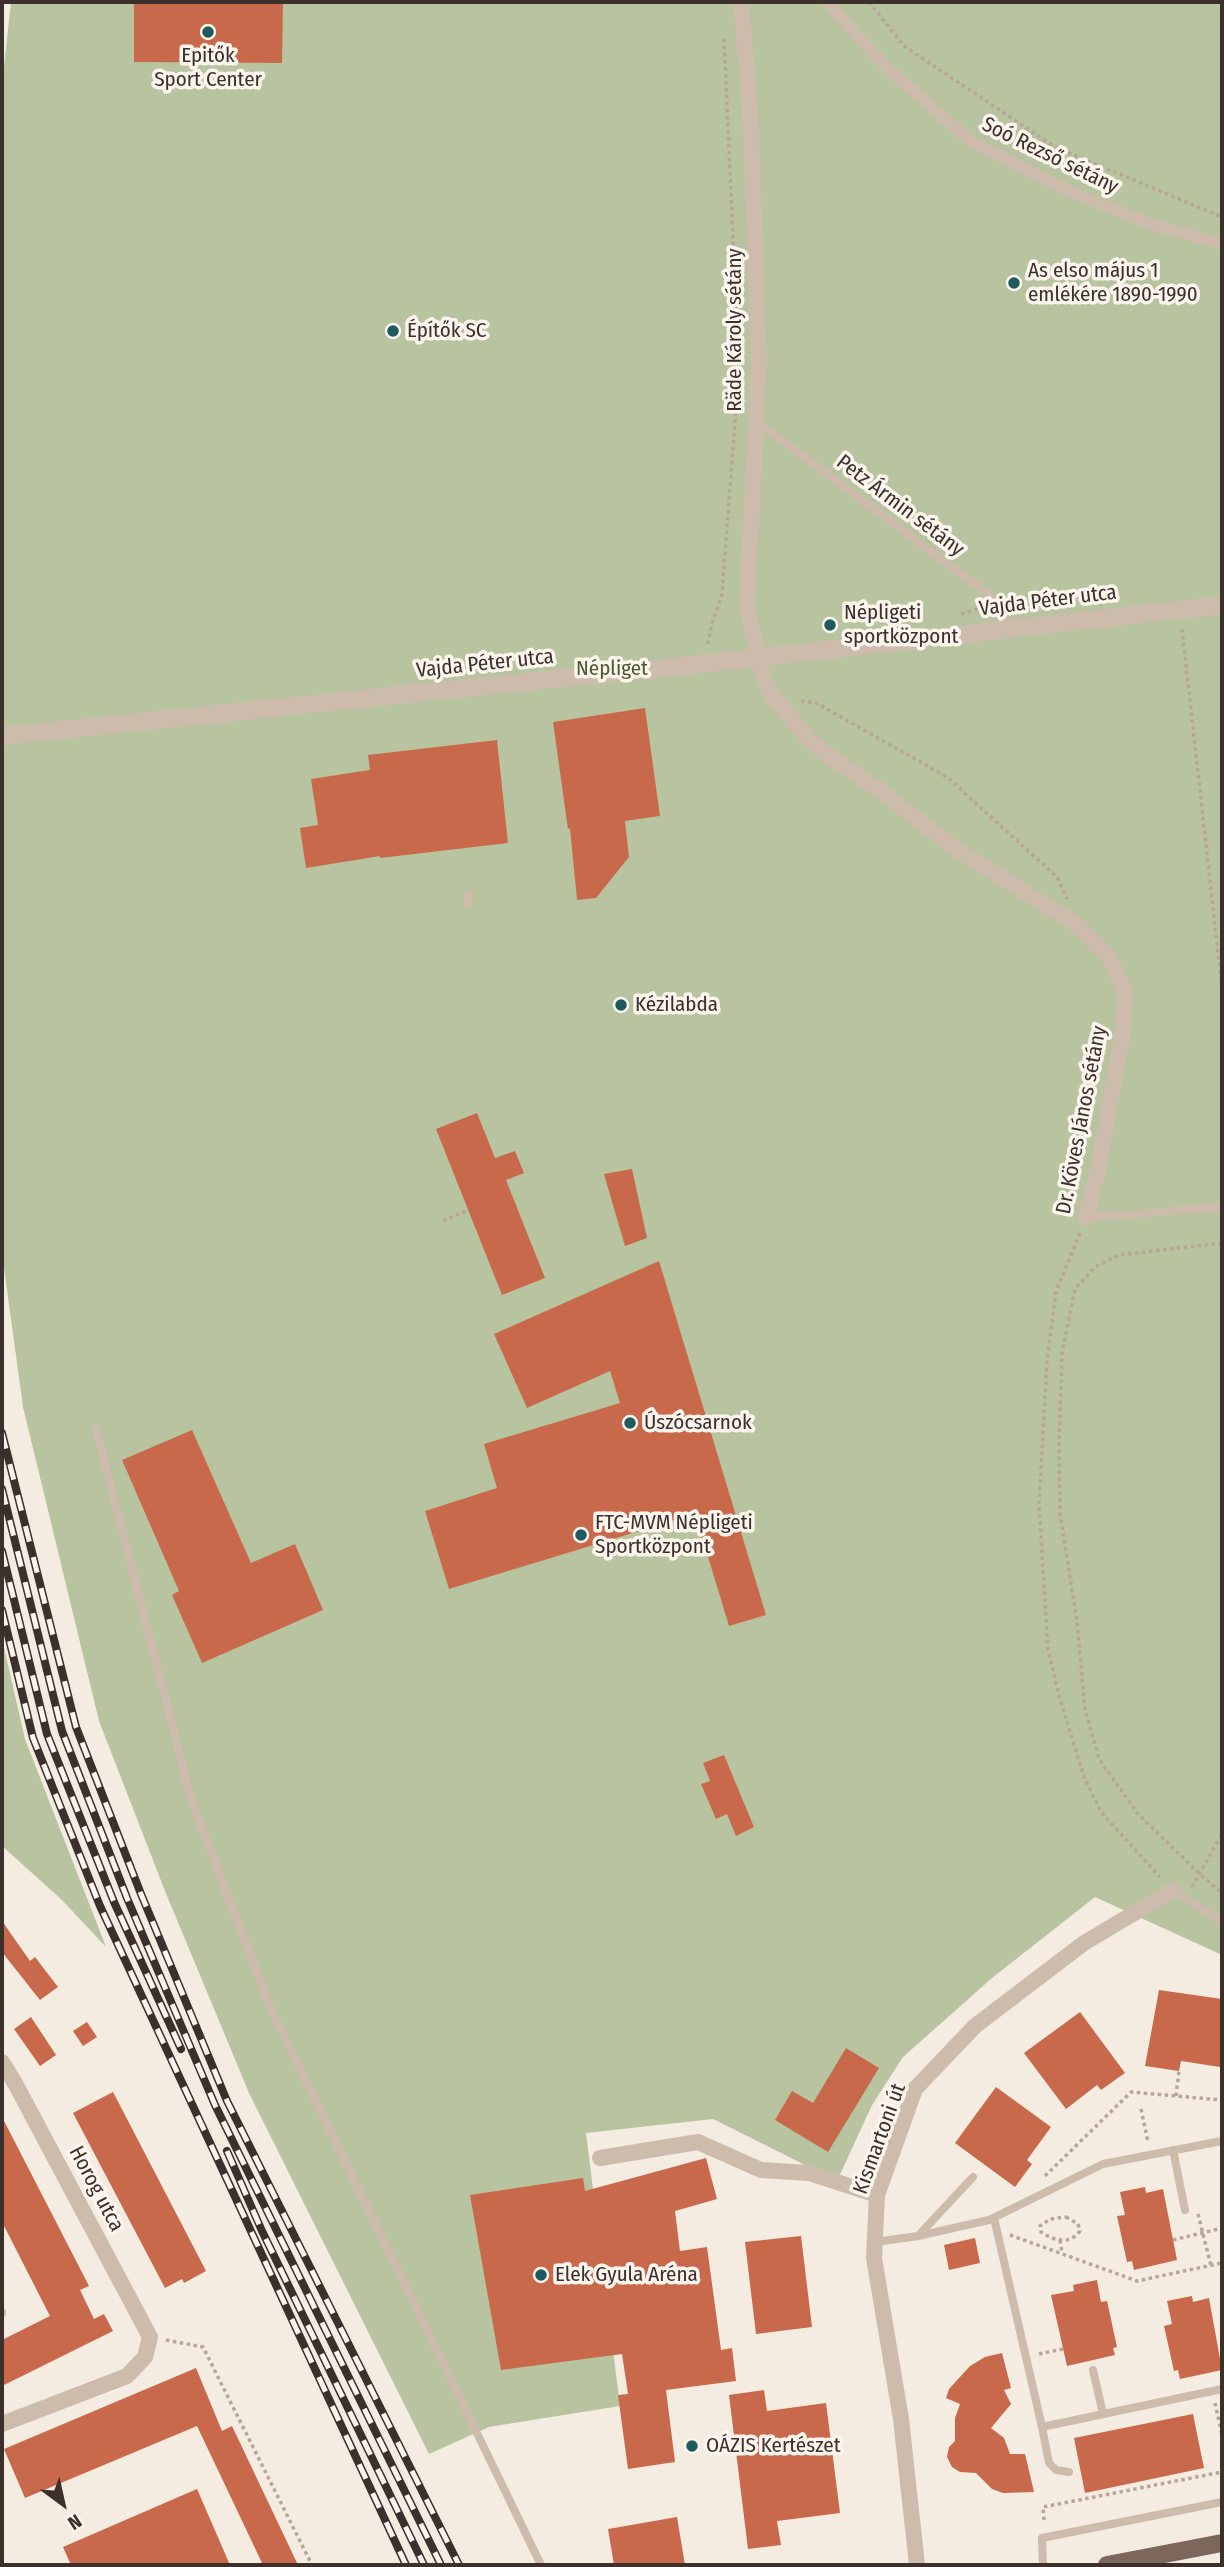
<!DOCTYPE html>
<html>
<head>
<meta charset="utf-8">
<style>
  body { margin:0 }
  #map { position:relative; width:1224px; height:2567px; overflow:hidden; background:#f4ebe1; font-family:"Fira Sans Condensed",sans-serif }
  canvas { display:block }
  .frame { position:absolute; inset:0; border:4px solid #3b302b; pointer-events:none }
  .north { position:absolute; left:28px; top:2469px; width:70px; height:70px; -webkit-text-stroke:5px #fbf5ee; paint-order:stroke; rotate:147deg; font-size:19px; font-weight:700; line-height:28px; text-align:center; color:#3b302b }
  .north::after { content:''; display:block; margin:auto; width:24px; height:32px; background:#3b302b; clip-path:polygon(50% 0,100% 100%,50% 72%,0 100%) }
</style>
</head>
<body>
<div id="map">
<canvas width="1224" height="2567"></canvas>
<div class="frame"></div>
<div class="north">N</div>
</div>
<script>
const c = document.querySelector('canvas').getContext('2d');
c.lineJoin = 'round';
function paint(path, color) { c.fillStyle = color; c.fill(path, 'evenodd'); }
function stroke(path, color, width, dash) { c.strokeStyle = color; c.lineWidth = width; c.lineCap = dash ? 'butt' : 'round'; c.setLineDash(dash || []); c.stroke(path); }
function write(font, color, halo, rows, align = 'center') {
  c.font = font + ' "Fira Sans Condensed",sans-serif'; c.lineWidth = 7; c.setLineDash([]); c.textBaseline = 'middle'; c.strokeStyle = halo; c.fillStyle = color; for (const [text, x, y, turn = 0] of rows) {
    c.save(); c.translate(x, y); c.rotate((+turn || 0) * Math.PI / 180); c.textAlign = isNaN(turn) ? turn : align; if (halo) c.strokeText(text, 0, 0); c.fillText(text, 0, 0); c.restore();
  }
}
paint(new Path2D(`
  M11 2H1222V1955L1095 1897 992 1978 903 2057 872 2105 837 2181 713 2119 586 2133 620 2406 489 2427 429 2454 249 2093 165 1891 99 1721 23 1407 2 1253V85Z
  M2 1639 25 1739 106 1947 61 1899 2 1846V1786H4Z`), '#b8c4a0');
paint(new Path2D(`
  M134 2H283L282 63 134 62Z
  M645 708 660 816 625 821 629 857 596 898 577 900 570 828 568 829 553 722Z
  M497 740 508 843 380 858V856L306 868 300 828 318 825 311 779 370 770 368 755Z
  M477 1113 495 1158 515 1151 524 1173 506 1180 545 1278 502 1295 436 1129Z
  M632 1169 647 1238 625 1246 604 1174Z
  M659 1261 766 1615 729 1626 695 1514 449 1589 425 1511 497 1488 484 1444 620 1403 610 1371 527 1408 494 1334Z
  M192 1430 251 1563 295 1544 323 1610 202 1663 172 1595 179 1591 122 1460Z
  M724 1755 754 1827 736 1836 727 1814 716 1819 701 1784 710 1781 703 1763Z
  M2 1921 30 1961 35 1957 58 1987 40 2000 2 1952Z
  M1159 1990 1222 1999V2050L1220 2067 1181 2061 1179 2071 1145 2066Z
  M1080 2012 1125 2073 1101 2090 1097 2085 1066 2109 1024 2053Z
  M31 2017 56 2055 40 2066 14 2029Z
  M87 2022 97 2037 83 2046 73 2031Z
  M846 2048 879 2068 828 2152 775 2120 792 2091 813 2103Z
  M996 2087 1051 2127 1027 2160 1032 2164 1015 2187 955 2143Z
  M113 2092 206 2271 184 2283 182 2279 165 2288 73 2113Z
  M2 2117 89 2286 80 2290 94 2319 104 2314 113 2331 2 2386V2340L50 2316 2 2222Z
  M706 2158 717 2199 675 2211 680 2251 707 2247 721 2350 732 2348 736 2381 666 2390 675 2462 628 2469 618 2395 628 2394 622 2354 501 2370 470 2195 583 2178 585 2191Z
  M1145 2187 1146 2193 1163 2189 1177 2260 1134 2270 1132 2261 1127 2262 1117 2216 1125 2215 1120 2192Z
  M801 2236 812 2327 756 2334 745 2242Z
  M975 2238 980 2263 949 2270 944 2245Z
  M1097 2280 1101 2302 1107 2301 1117 2347 1113 2348 1115 2355 1067 2366 1051 2295 1074 2291 1073 2285Z
  M1192 2296 1193 2302 1209 2298 1222 2370 1180 2379 1178 2370 1174 2371 1164 2326 1172 2324 1167 2301Z
  M1002 2353 1011 2388 1004 2390 1011 2404 991 2428 1004 2438 1010 2454H1025L1034 2492 1003 2493 992 2489 976 2473 960 2472 952 2467 947 2457 949 2447 955 2441V2418L960 2404 946 2398 949 2389 970 2366 985 2357Z
  M196 2368 222 2431 232 2426 298 2565H263L197 2426 25 2498 4 2449Z
  M764 2390 767 2411 826 2403 840 2513 777 2521 781 2545 748 2549 729 2395Z
  M1193 2414 1204 2468 1085 2493 1074 2438Z
  M197 2489 230 2565H71L63 2547Z
  M677 2517 685 2565H614L608 2529Z`), '#c8694b');
stroke(new Path2D(`
  M869 2 904 46 1055 147 1222 217
  M724 39 739 370
  M961 614 983 607
  M1182 629 1222 988
  M708 644 712 623 722 594 737 395
  M801 701 816 703 947 777 1057 877 1067 899
  M443 1221 468 1210
  M1080 1233 1056 1291 1047 1361 1039 1504 1048 1649 1058 1692 1084 1777 1101 1812 1160 1877
  M1222 1243 1119 1255 1095 1267 1075 1289 1062 1353 1059 1444 1060 1514 1077 1621 1085 1709 1099 1759 1138 1814 1201 1875 1222 1893
  M1192 1887 1222 1834
  M1176 2096 1179 2071
  M1141 2109 1148 2142
  M1045 2176 1131 2092 1222 2100
  M1198 2214 1211 2266
  M1066 2217 1078 2224 1080 2231C1070 2245 1054 2241 1041 2232L1040 2226 1050 2219Z
  M1010 2235 1137 2281 1222 2263
  M1060 2240 1062 2253
  M1173 2240 1218 2229
  M166 2340 203 2347 312 2565
  M1039 2354 1063 2349
  M1215 2403 1222 2435
  M1044 2520 1043 2507 1222 2472`), '#b9a596', 3.5, [3.5, 3.5]);
stroke(new Path2D(`
  M756 421 999 602 1012 629
  M467 905 469 894
  M1086 1218 1222 1207
  M96 1428 191 1799 270 2007 541 2565
  M1173 1890 1222 1922
  M1173 2150 1185 2210
  M994 2218 1042 2427 1222 2389
  M918 2236 973 2177
  M875 2242 918 2236 989 2220 1103 2164 1222 2141
  M2 2312V2313
  M1093 2370 1103 2414
  M1042 2427 1049 2463 1056 2470 1069 2472
  M1043 2565 1042 2538 1222 2502`), '#cdbbac', 8);
stroke(new Path2D(`
  M827 2 886 67 972 142 1067 190 1148 223 1222 244`), '#cdbbac', 12);
stroke(new Path2D(`
  M741 2 750 108 759 358 747 605 762 675 773 697 794 722 811 741 830 757 880 790 956 849 1076 924 1109 957 1126 994 1121 1043 1098 1170 1086 1218
  M2 2062 16 2085 150 2337 145 2357 127 2376 2 2424
  M600 2158 698 2142 761 2170 809 2173 877 2195
  M917 2565 901 2419 874 2258 877 2195 915 2089 975 2026 1084 1943 1173 1890`), '#cdbbac', 16);
stroke(new Path2D(`
  M2 736 710 663 1222 605`), '#cdbbac', 18);
stroke(new Path2D(`
  M1107 2565 1222 2543`), '#7d675c', 18);
const rail = new Path2D(`
  M2 1433 76 1727 141 1894 227 2101 459 2565
  M2 1489 62 1731 127 1898 215 2105 441 2565
  M2 1551 47 1734 114 1902 181 2049
  M2 1610 33 1738 100 1906 406 2565
  M227 2151 262 2231 424 2565`);
stroke(rail, '#3b302b', 8);
stroke(rail, '#fbf5ee', 5, [16]);
for (const [x, y, r, color] of [
  [208,32,7,"#1f5a5e"],
  [1014,283,7,"#1f5a5e"],
  [393,331,7,"#1f5a5e"],
  [830,625,7,"#1f5a5e"],
  [621,1005,7,"#1f5a5e"],
  [630,1423,7,"#1f5a5e"],
  [581,1535,7,"#1f5a5e"],
  [541,2275,7,"#1f5a5e"],
  [692,2446,7,"#1f5a5e"]
]) { const dot = new Path2D(); dot.arc(x, y, r, 0, 2 * Math.PI); c.fillStyle = color; c.fill(dot); stroke(dot, '#fbf5ee', 2.5); }
write('21px', '#3b302b', '#fbf5ee', [
  ["Epitők",208,56,"center"],
  ["Sport Center",208,80,"center"],
  ["As elso május 1",1028,271],
  ["emlékére 1890-1990",1028,295],
  ["Építők SC",407,331],
  ["Népligeti",844,613],
  ["sportközpont",844,637],
  ["Kézilabda",635,1005],
  ["Úszócsarnok",644,1423],
  ["FTC-MVM Népligeti",595,1523],
  ["Sportközpont",595,1547],
  ["Elek Gyula Aréna",555,2275],
  ["OÁZIS Kertészet",706,2446]
], 'left');
write('21px', '#3b302b', '#fbf5ee', [
  ["Soó Rezső sétány",1050,156,26],
  ["Räde Károly sétány",735,330,-90],
  ["Petz Ármin sétány",900,506,37],
  ["Vajda Péter utca",1048,601,-7],
  ["Vajda Péter utca",485,664,-6],
  ["Dr. Köves János sétány",1082,1120,-79],
  ["Kismartoni út",880,2139,-70],
  ["Horog utca",96,2189,62]
]);
write('21px', '#4a5a2e', '#fbf5ee', [
  ["Népliget",612,669]
]);
</script>
</body>
</html>
